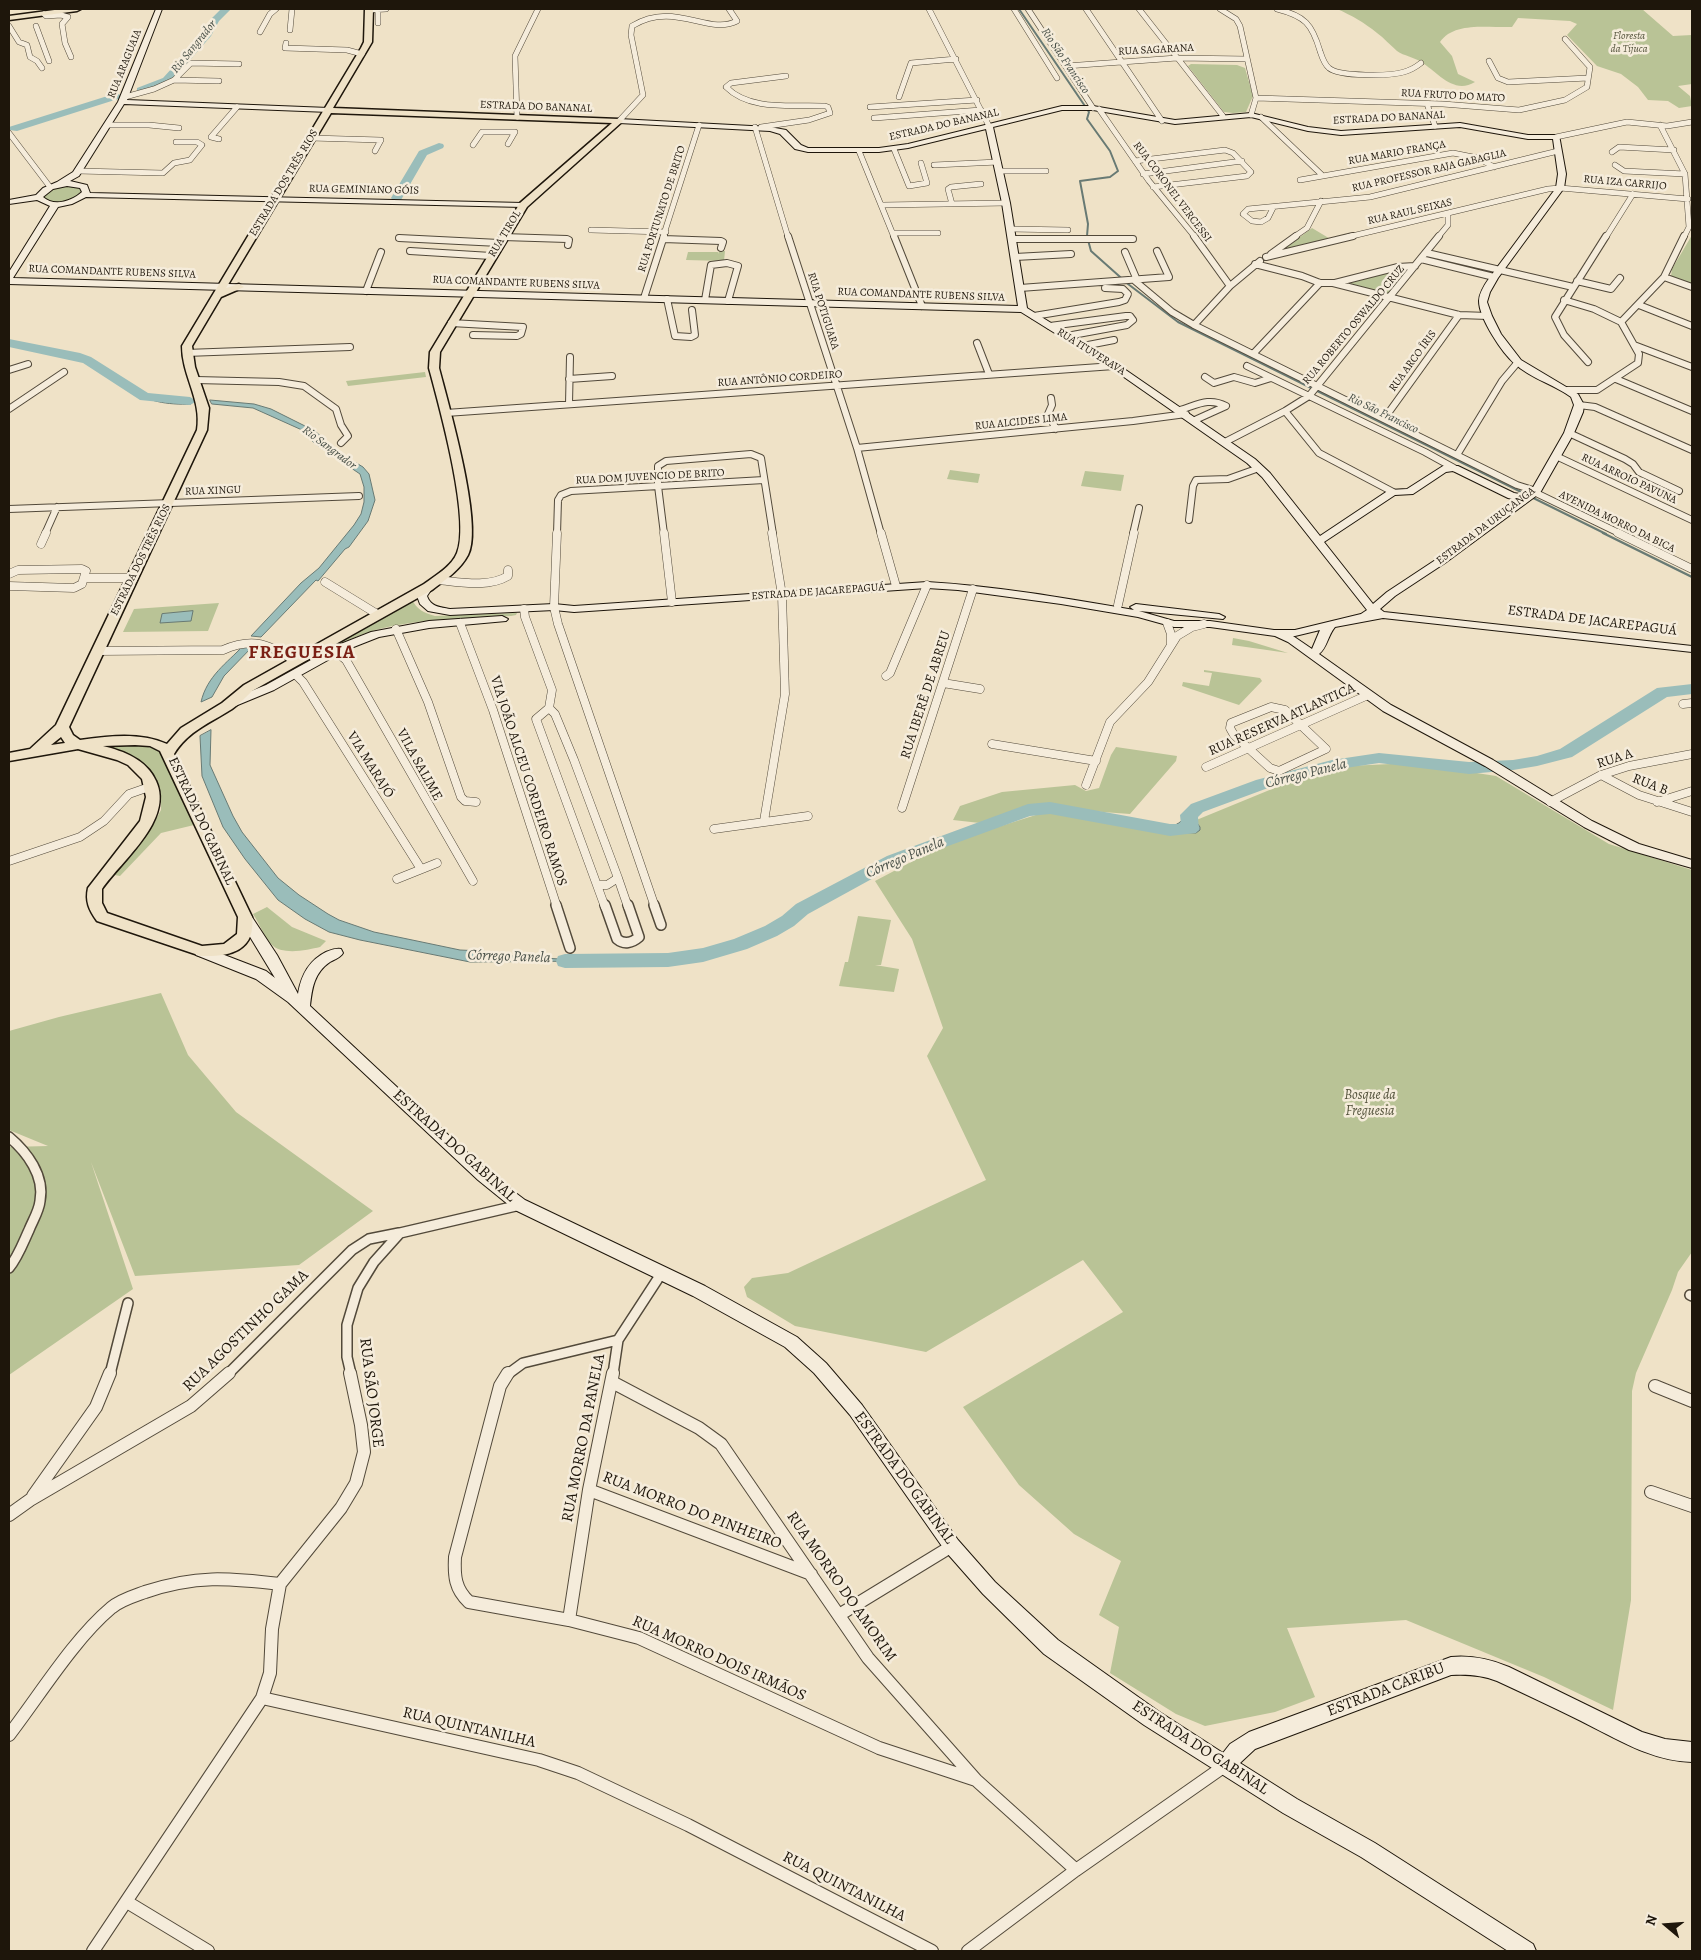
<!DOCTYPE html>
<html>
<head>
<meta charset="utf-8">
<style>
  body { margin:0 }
  #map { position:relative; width:1701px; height:1960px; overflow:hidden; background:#efe2c7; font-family:Alegreya,serif }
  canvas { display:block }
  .frame { position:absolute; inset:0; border:10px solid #1e160b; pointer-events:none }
  .north { position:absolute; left:1641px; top:1900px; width:50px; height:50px; -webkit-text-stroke:4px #f5ecdb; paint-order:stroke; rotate:288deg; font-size:14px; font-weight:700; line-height:20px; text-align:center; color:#1e160b }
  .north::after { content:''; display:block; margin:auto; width:18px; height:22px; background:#1e160b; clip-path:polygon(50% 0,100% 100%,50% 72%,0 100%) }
</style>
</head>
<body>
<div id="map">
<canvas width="1701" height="1960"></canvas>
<div class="frame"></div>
<div class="north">N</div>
</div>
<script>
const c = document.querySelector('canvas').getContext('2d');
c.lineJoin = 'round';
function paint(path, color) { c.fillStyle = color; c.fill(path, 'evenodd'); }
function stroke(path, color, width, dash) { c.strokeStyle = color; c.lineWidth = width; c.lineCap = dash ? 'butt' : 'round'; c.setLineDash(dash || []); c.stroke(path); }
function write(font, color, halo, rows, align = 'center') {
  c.font = font + ' Alegreya,serif'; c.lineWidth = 5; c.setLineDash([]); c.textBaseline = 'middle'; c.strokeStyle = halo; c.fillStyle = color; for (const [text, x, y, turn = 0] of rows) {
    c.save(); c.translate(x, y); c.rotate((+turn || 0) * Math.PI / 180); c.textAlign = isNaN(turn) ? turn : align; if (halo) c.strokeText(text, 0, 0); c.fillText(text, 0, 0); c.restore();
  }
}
paint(new Path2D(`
  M1337 9H1642L1673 36 1692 35V84L1678 86 1690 96 1692 106 1679 108 1668 101 1648 100 1638 87 1621 74 1597 66 1567 35 1577 24 1570 21 1518 18 1512 27C1490 28 1454 21 1440 42L1452 56 1458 74 1475 82C1453 95 1438 72 1421 62 1414 57 1404 56 1397 51 1390 45 1384 38 1377 33 1365 23 1351 15 1337 9Z
  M1191 64 1237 65 1245 68 1253 96 1246 112 1233 113 1224 112 1188 66Z
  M63 185 81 187 84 192C70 201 57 206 41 198L42 193Z
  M1312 228 1332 240 1283 250Z
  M1692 235V285L1671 276 1672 269Z
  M719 251H725L724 261 686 260 688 252H718V254Z
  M1406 268 1408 271 1389 295 1348 284 1349 282Z
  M425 372 426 377 348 386 346 381Z
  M950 470 980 474 978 483 947 479Z
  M1085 471 1124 475 1121 491 1081 486Z
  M412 599C416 609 424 613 435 616L517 613 516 615 511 616C463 619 412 618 366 633 339 642 313 659 288 674L280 675Z
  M219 603 208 631 123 632 134 609Z
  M1233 638 1249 641 1288 653 1232 645Z
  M1204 670 1260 678 1262 681 1239 705 1182 686 1183 682 1209 686 1212 673 1204 672Z
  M100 746C120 746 147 741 163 754L194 825 161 833 120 876 109 874 151 828 161 810V794L153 774 141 761Z
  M1116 747 1177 756 1176 761 1130 814 1076 810 1019 814 980 823 953 820 960 806 1002 792 1075 785 1086 791 1099 788 1111 755Z
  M1412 763 1496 776 1609 844 1692 870V1252L1678 1272 1672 1290 1636 1373 1632 1391 1631 1600 1613 1710 1544 1677 1406 1620 1287 1628 1315 1697 1275 1712 1205 1726 1176 1714 1110 1673 1119 1627 1099 1615 1121 1561 1074 1534 1019 1485 963 1407 1123 1312 1083 1260 926 1352 795 1326 747 1297 744 1287 752 1278 788 1273 986 1180 927 1056 943 1028 912 939 875 881 947 843 1039 814 1068 813 1148 831 1196 833 1194 821 1289 782 1348 766Z
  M267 907 292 927 326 941 320 947C307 950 282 956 271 944 264 936 259 923 253 914Z
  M858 916 891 920 881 965H875L899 969 894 992 839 986 845 962H848Z
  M161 993 188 1055 236 1112 373 1211 299 1265 135 1276 91 1162 133 1289 9 1375V1147L48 1146 9 1130V1031L59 1017Z`), '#b9c396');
const water = new Path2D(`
  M128 387 153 397 189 399 191 404C168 405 145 402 128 387Z
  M210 400 254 404 271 409 315 431 338 452 363 467 369 474 375 500 368 521 349 547 345 549 318 581 316 580 261 637 251 636 301 583 319 568 354 525 361 514 364 502V487L360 474 314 443 302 430 253 408 212 404Z
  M193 611 191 621 160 623 162 614Z
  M243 646H253L224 676 212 697 201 702C207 676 227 663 243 646Z
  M211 730 210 765 233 816 242 832 278 878 299 895 328 914 339 920 374 932 460 950 482 951 513 956 590 961 470 962 360 940 329 932 305 919 278 900 245 859 223 827 202 776 200 736Z
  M1197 808 1192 816 1200 827V830L1196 833 1148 831 1143 826C1154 827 1174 830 1182 820 1188 814 1188 810 1197 808Z`);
paint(water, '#9abdba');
stroke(water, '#687a74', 1);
stroke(new Path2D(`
  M1019 9 1089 112 1087 119 1110 151 1118 171 1110 177 1080 181 1088 224 1087 236
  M1088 240 1091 251 1128 284 1178 322 1606 534`), '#687a74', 2);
stroke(new Path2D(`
  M1603 533 1692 577`), '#687a74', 2.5);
paint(new Path2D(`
  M221 9H231L219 21 211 36 171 82 145 92H137V88L163 78 204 33 212 18Z
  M117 93 122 96 121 98 17 131 9 130V127Z
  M439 143 443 144 444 146 443 148 427 155 401 200H393L391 198 419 151Z
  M9 339 80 353 91 357 148 393 190 397 197 401 190 405 140 400 83 363 9 347Z
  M1692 684V694L1667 697 1572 757 1537 766 1513 770 1469 774 1379 763 1332 770 1268 788 1203 812 1198 817 1199 829 1196 833 1170 836 1050 814 1030 816 899 864 808 914 794 926 777 936 747 949 703 962 668 967 565 968 558 966 556 961 558 956 565 954 668 953 703 948 734 939 765 926 782 916 796 904 887 856 1028 804 1050 802 1170 824H1181L1180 815 1191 804 1256 780 1332 760 1379 753 1469 762 1513 760 1537 756 1560 749 1657 688Z`), '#9abdba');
const streetFar4 = new Path2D(`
  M378 9V23
  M929 9 989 126
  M1014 9 1057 78
  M1028 9 1093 108
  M1086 9 1162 121
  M1139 9 1223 116
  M1220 9 1236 19 1240 26 1256 98 1251 115
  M1277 9C1305 16 1312 24 1320 51 1322 57 1324 64 1329 68 1339 77 1391 76 1404 72 1411 70 1416 67 1421 63
  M369 10 386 9
  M44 14 46 16 61 15 68 17 62 24 65 43 71 57
  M9 26 19 42 27 45 30 57 37 61 42 68
  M36 26 49 61
  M290 30 292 9
  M260 32 270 14 276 9
  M286 43 285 48 347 50 362 54
  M1489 61 1498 78 1508 82 1588 78
  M1066 66 1177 58 1247 59
  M174 80 219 81
  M125 97 154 89 174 80 191 63 239 64
  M899 97 911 63 956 59
  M1256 98 1443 104 1519 110 1565 100 1587 87 1590 67 1565 39
  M1427 104 1435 126
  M870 107 977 100
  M1099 109 1149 181 1195 237
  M517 117 515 56 538 9
  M1261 117 1322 175
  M874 118 981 110
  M619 121 643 95 631 35 632 26C675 0 708 36 737 21L729 9
  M108 125H149L179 128
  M1660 125 1685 174 1689 227 1684 237
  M755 127 788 237
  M761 127 809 120 830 113 828 107 825 106C793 104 751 112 726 87L731 83 786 76
  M9 133 50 187
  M1556 137 1627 122 1667 126 1692 122
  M311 138 381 140 375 151
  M219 139 211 137 237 107
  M473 145 482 132H515L508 144
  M894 149 909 186 927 183 921 163
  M859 151 894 237
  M1612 152 1619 147 1674 150
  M1135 161 1225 150 1233 153 1251 172 1247 176 1153 187
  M934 165 998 162
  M1615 165 1624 171 1685 174
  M78 171 163 173 174 163 190 160 202 145 197 142H176
  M1000 171H1046
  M1143 174 1242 161
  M1300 180 1453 153 1478 158 1494 167
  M952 204 948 189 951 187 981 184
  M883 205 1006 203
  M1273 208 1268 218 1261 222 1252 221 1243 214 1248 209 1370 197 1558 151
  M1011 229 1068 230
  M591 230 666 232
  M894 233H938
  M503 237H511
  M663 237 699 125
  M1294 237 1307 228 1321 201
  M1348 237 1548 189 1560 188 1688 199
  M1438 237 1448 225V214
  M1606 237 1633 194`);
const streetFar3 = new Path2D(`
  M788 236 857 448 881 534
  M894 236 922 306
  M1194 236 1230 286
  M503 237 567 239 569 240 568 245
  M399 238 499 243
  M663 239 721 241 723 242 721 248
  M1012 239H1133
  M410 251 491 256
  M1125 252 1137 280
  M1427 253 1573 287
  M1271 254 1296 236
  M1015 257 1071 254
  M1266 257 1353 236
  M1421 259 1494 277
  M1255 264 1302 276 1320 283H1333L1459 315 1488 316
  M1664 277 1692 287
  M1135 281 1172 312 1194 325 1517 485 1536 491
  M1577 281 1611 289 1620 278
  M1335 283 1398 267 1415 266
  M1020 288 1169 277 1157 251
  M366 291 381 252
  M644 298 664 236
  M667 299 675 336 691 337 695 335 692 310
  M705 300 711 265 727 263 738 266 728 301
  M1564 300 1594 309 1621 322
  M1639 305 1692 326
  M1034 316 1119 302 1125 300 1128 294 1123 289 1105 288
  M451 323 523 327 521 334 517 336 473 335
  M1194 325 1230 286 1260 261
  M1050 326 1126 316H1130L1133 320 1127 325 1067 336
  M977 343 989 374
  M1634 345 1692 367
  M1083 346 1114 340
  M186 353 350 347
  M1253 354 1320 283
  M1588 362 1564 335 1555 317 1606 236
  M1247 366 1425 452 1454 468
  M9 370 28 364
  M1205 377 1214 383 1234 377 1255 383 1271 378
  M569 379 612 376
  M1616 379 1692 411
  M196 380 279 382 304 386 336 409 341 425 348 436 341 443
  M1567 390H1597L1638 363 1639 354 1621 322 1664 277 1684 236
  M1051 398 1052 405 1048 414 1056 429
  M569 404 570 357
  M1579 405 1595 407 1692 450
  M9 409 64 372
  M1180 410C1197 405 1209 397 1226 406L1195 420
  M1285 411 1319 453 1393 492
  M446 413 1114 366
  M1384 419 1459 315
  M1569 433 1625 459 1633 464 1639 472 1679 491
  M1225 442 1285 411 1309 396 1439 236
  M857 448 1133 421 1186 414
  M1457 455 1502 381 1518 362
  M1556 456 1692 520
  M1534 492 1621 534
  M9 509 359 496
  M1189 520 1193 486 1196 480 1228 479 1259 468
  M45 534 57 507
  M557 534 558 500 561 495 571 491 764 480
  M664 534 658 486V466L666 461 751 454 761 458 773 534
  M1133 534 1139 508`);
const streetFar2 = new Path2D(`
  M557 533 554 607 558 624 655 907
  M664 533 672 602
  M881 533 896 586
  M1618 533 1692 569
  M41 544 46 533
  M9 574 18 570 82 569 86 571 82 584 74 588 9 586
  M85 578H133
  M438 580C460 582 488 588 508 576V570
  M325 582 377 614
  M1118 605 1134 533
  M524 609 525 617 552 690 549 708 536 719 605 907
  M460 623 493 710 557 907
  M1167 623 1171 634V645
  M396 629 428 702 461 797 465 801 476 802
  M98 651 223 650C253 637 269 644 295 661
  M335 651 346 660 473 881
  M296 675 303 682 421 869
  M886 676 890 673 927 585
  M943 683 980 689
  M1683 704 1692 703
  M1271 707 1285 710 1326 749 1279 771 1270 768 1234 735 1230 728 1231 723Z
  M549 708 555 714 574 760 618 878 607 885H597
  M992 744 1096 761
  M1206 767 1368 695
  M1601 775 1639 795 1692 812
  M1086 785 1110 722 1148 682 1177 636 1192 627 1204 624
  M1550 802 1601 775 1629 766 1692 754
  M1657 802 1692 791
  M902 808 973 589
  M764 821 785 694 782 595 772 533
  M714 829 808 816
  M9 861 80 837 104 821 129 794 152 786
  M618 878 628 907
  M397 879 437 863`);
const streetFar1 = new Path2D(`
  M556 905 570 948
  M605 905 617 939C624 945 632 943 639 937L628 905
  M654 905 661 925
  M9 1137C27 1152 45 1176 40 1201 39 1211 33 1220 29 1230 23 1243 18 1257 9 1268
  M1690 1295 1692 1296
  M110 1374 128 1303
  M228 1374 352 1250 369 1239 399 1233
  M351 1374 347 1357V1325L358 1288 374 1262 400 1233 520 1205
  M508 1374 523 1363 618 1340
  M613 1374 618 1340 661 1274`);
const street = new Path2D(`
  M508 1373 500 1386 455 1557C454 1576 455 1589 469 1602L569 1620 639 1638 879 1748 976 1780
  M612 1382 699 1428 721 1444 868 1658 976 1780 1076 1870
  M1655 1386 1692 1401
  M589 1490 811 1574
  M1651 1492 1692 1506
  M33 1496 96 1407 110 1373
  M9 1515 30 1500 191 1406 229 1373
  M839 1615 952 1546
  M569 1620 589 1490 613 1373
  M262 1698 539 1760 578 1773 688 1825 932 1951
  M9 1735C39 1696 74 1639 111 1608 120 1600 134 1596 145 1592 196 1575 228 1578 280 1584
  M127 1902 208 1951
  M93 1951 262 1698 270 1673 272 1629 280 1584 341 1508 356 1483 364 1452 361 1425 350 1373
  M968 1951 1076 1870 1226 1765`);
const secondary = new Path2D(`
  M156 9H162L127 100 329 108 333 110 329 112 124 104 79 176 70 181 87 185 90 193 523 203 527 205 523 207 86 197 72 204 58 207 13 278 1018 306 1002 203 986 129 908 148 879 152H808L795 149 780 134 770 131 619 123 615 121 619 119 770 127 786 130 801 145 808 148H879L908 144 1062 106H1093L1175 120 1251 113 1308 127 1341 131 1460 123 1528 135H1559L1566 174 1564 188 1498 278 1490 292 1487 302 1492 316 1501 334 1521 360 1578 394 1584 405 1583 412 1574 433 1540 493 1445 563 1395 596 1380 609 1384 612 1692 646V652L1383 618 1335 627C1328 635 1327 648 1319 654L1391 705 1493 760 1592 821 1639 844 1692 860V868L1629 850 1584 827 1485 766 1383 711 1288 642 1275 636 1210 627H1174L1138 617 1061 604 958 590 927 588 574 612 554 610 450 615 428 611 420 604 417 596 424 585 428 584 433 587 427 596C431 607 440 607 450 609L554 604 574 606 927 582C996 586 1065 598 1134 610L1130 607 1136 604 1219 614 1225 617 1223 619 1139 611 1174 621H1210L1274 630H1295L1361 614 1367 610 1262 477 1247 463 1111 368 1021 312 9 284V272L50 206 37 200 9 204V200L36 195 43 188 57 182 73 172 118 102ZM1062 110H1093L1175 124 1251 117 1308 131 1341 135 1460 127 1528 139H1553L1558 174 1556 188 1490 277C1485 284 1479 293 1479 301 1479 318 1502 353 1515 364 1529 377 1549 383 1565 393L1571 397 1574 405 1564 433 1532 489 1525 495 1514 493 1458 466H1443L1407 489 1389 490 1320 536 1270 473 1255 459 1117 364 1027 308 1010 203 993 127ZM67 186 80 188 82 192C72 201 54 207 43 197L53 189ZM1453 471 1508 498 1517 500 1437 559 1387 592 1373 604 1324 542 1395 495 1413 494 1446 472ZM1320 630 1312 649 1293 636H1295Z
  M502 616 508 619 506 621 429 628 379 637 346 650 274 690 228 709 222 705 224 702 266 685 338 645 371 632 429 621Z
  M245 912 250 914 277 955 298 994C301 976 308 961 326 952 331 950 335 948 341 949L343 953C340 958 335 959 330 962 314 973 312 988 310 1006L488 1172 525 1200 705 1286 797 1337 826 1363 862 1405 958 1540 995 1582 1058 1640 1158 1711 1223 1753 1230 1744 1249 1732 1451 1657C1472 1655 1490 1659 1509 1667L1642 1732 1665 1739 1692 1742V1762C1651 1761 1617 1739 1581 1721 1553 1707 1525 1694 1497 1681 1482 1675 1467 1674 1451 1675L1255 1749 1240 1763 1297 1799 1375 1843 1533 1944 1536 1951H1508L1361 1857 1283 1813 1144 1725 1044 1654 983 1594 946 1552 850 1415 814 1373 785 1347 693 1296 515 1210 478 1180 288 1002 256 979 196 955 194 951 196 947 201 946 266 971 275 978 238 917 240 914Z`);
const primary = new Path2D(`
  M62 9H81L77 11 9 20V16Z
  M365 9H373L372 42 333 108 619 119 623 121 527 207 440 352 439 368C448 403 484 526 468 555 460 570 445 580 432 590L252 691C246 697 239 704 232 709 210 723 188 731 174 754L252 917C256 951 229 957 201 956L97 921C89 910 85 901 88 888L140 821 146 797 142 779 128 765 117 760 78 749 9 761V753L30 749 56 725 197 430C202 400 182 376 182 346L361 48 364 42ZM331 113 612 123 520 203 430 352 429 368C439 405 471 520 457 553 452 566 435 576 424 584L244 685 222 703 181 728 167 744C140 732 109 736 80 740L73 735 69 727 207 430 209 408 195 367 192 346 221 297 244 287 239 284 226 288ZM61 737 65 743 51 745ZM135 745 150 746 160 751 238 917 237 934 224 944 202 946 107 913 102 903V889C122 860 174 820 156 781 147 760 124 751 103 746Z`);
stroke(streetFar4, '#52493a', 6);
stroke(streetFar3, '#52493a', 8);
stroke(streetFar2, '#52493a', 9);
stroke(streetFar1, '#52493a', 12);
stroke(street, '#52493a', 14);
stroke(secondary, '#1e160b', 2);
stroke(primary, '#1e160b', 3);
stroke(streetFar4, '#f5ecdb', 5);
stroke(streetFar3, '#f5ecdb', 6);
stroke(streetFar2, '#f5ecdb', 8);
stroke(streetFar1, '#f5ecdb', 9);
stroke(street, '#f5ecdb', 12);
paint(secondary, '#f5ecdb');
paint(primary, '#efe2c7');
write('italic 11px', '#54533c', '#f5ecdb', [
  ["Floresta",1629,36],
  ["da Tijuca",1629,49]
]);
write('11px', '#1e160b', '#f5ecdb', [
  ["RUA SAGARANA",1156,50,-3],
  ["RUA ARAGUAIA",125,64,-68],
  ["RUA FRUTO DO MATO",1453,96,3],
  ["ESTRADA DO BANANAL",536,107,2],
  ["ESTRADA DO BANANAL",1389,118,-3],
  ["ESTRADA DO BANANAL",944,125,-13],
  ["RUA MARIO FRANÇA",1397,153,-10],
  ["RUA PROFESSOR RAJA GABAGLIA",1429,171,-13],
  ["ESTRADA DOS TRÊS RIOS",284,183,-59],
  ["RUA IZA CARRIJO",1625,183,5],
  ["RUA GEMINIANO GÓIS",364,190,1],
  ["RUA CORONEL VERCESSI",1172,192,53],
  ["RUA FORTUNATO DE BRITO",662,209,-72],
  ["RUA RAUL SEIXAS",1410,212,-13],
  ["RUA TIROL",505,234,-59],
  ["RUA COMANDANTE RUBENS SILVA",112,272,2],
  ["RUA COMANDANTE RUBENS SILVA",516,283,2],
  ["RUA COMANDANTE RUBENS SILVA",921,295,2],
  ["RUA POTIGUARA",823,311,72],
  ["RUA ROBERTO OSWALDO CRUZ",1354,325,-50],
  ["RUA ITUVERAVA",1091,352,32],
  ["RUA ARCO ÍRIS",1413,361,-54],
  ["RUA ANTÔNIO CORDEIRO",780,379,-4],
  ["RUA ALCIDES LIMA",1021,422,-6],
  ["RUA DOM JUVENCIO DE BRITO",650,477,-3],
  ["RUA ARROIO PAVUNA",1629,479,25],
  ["RUA XINGU",213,491,-2],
  ["AVENIDA MORRO DA BICA",1617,522,26],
  ["ESTRADA DA URUÇANGA",1486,526,-37],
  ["ESTRADA DOS TRÊS RIOS",141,560,-64],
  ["ESTRADA DE JACAREPAGUÁ",818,592,-4]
]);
write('italic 12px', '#495048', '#f5ecdb', [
  ["Rio Sangrador",194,47,-51],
  ["Rio São Francisco",1065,61,56],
  ["Rio São Francisco",1383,414,26],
  ["Rio Sangrador",329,448,37]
]);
write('14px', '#1e160b', '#f5ecdb', [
  ["ESTRADA DE JACAREPAGUÁ",1592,621,7],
  ["RUA IBERÊ DE ABREU",926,695,-72],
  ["RUA RESERVA ATLANTICA",1282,720,-24],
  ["RUA A",1615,759,-18],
  ["VIA MARAJÓ",370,765,58],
  ["VILA SALIME",419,765,61],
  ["VIA JOÃO ALCEU CORDEIRO RAMOS",528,781,72],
  ["RUA B",1650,785,21],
  ["ESTRADA DO GABINAL",201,821,65]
]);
write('italic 14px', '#54533c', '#f5ecdb', [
  ["Bosque da",1370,1096],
  ["Freguesia",1370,1112]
]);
write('italic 15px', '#495048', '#f5ecdb', [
  ["Córrego Panela",1306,774,-14],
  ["Córrego Panela",905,858,-23],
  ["Córrego Panela",509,957,2]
]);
write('16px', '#1e160b', '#f5ecdb', [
  ["ESTRADA DO GABINAL",454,1146,42],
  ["RUA AGOSTINHO GAMA",246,1331,-44],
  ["RUA SÃO JORGE",371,1393,83],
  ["RUA MORRO DA PANELA",584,1438,-79],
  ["ESTRADA DO GABINAL",904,1478,54],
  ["RUA MORRO DO PINHEIRO",692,1511,21],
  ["RUA MORRO DO AMORIM",841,1587,55],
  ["RUA MORRO DOIS IRMÃOS",719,1659,24],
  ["ESTRADA CARIBU",1386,1690,-21],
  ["RUA QUINTANILHA",469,1728,13],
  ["ESTRADA DO GABINAL",1200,1748,33],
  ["RUA QUINTANILHA",844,1887,27]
]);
c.letterSpacing = '1px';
write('bold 19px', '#7a1f14', '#f5ecdb', [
  ["FREGUESIA",302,653]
]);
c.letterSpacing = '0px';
</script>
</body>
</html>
